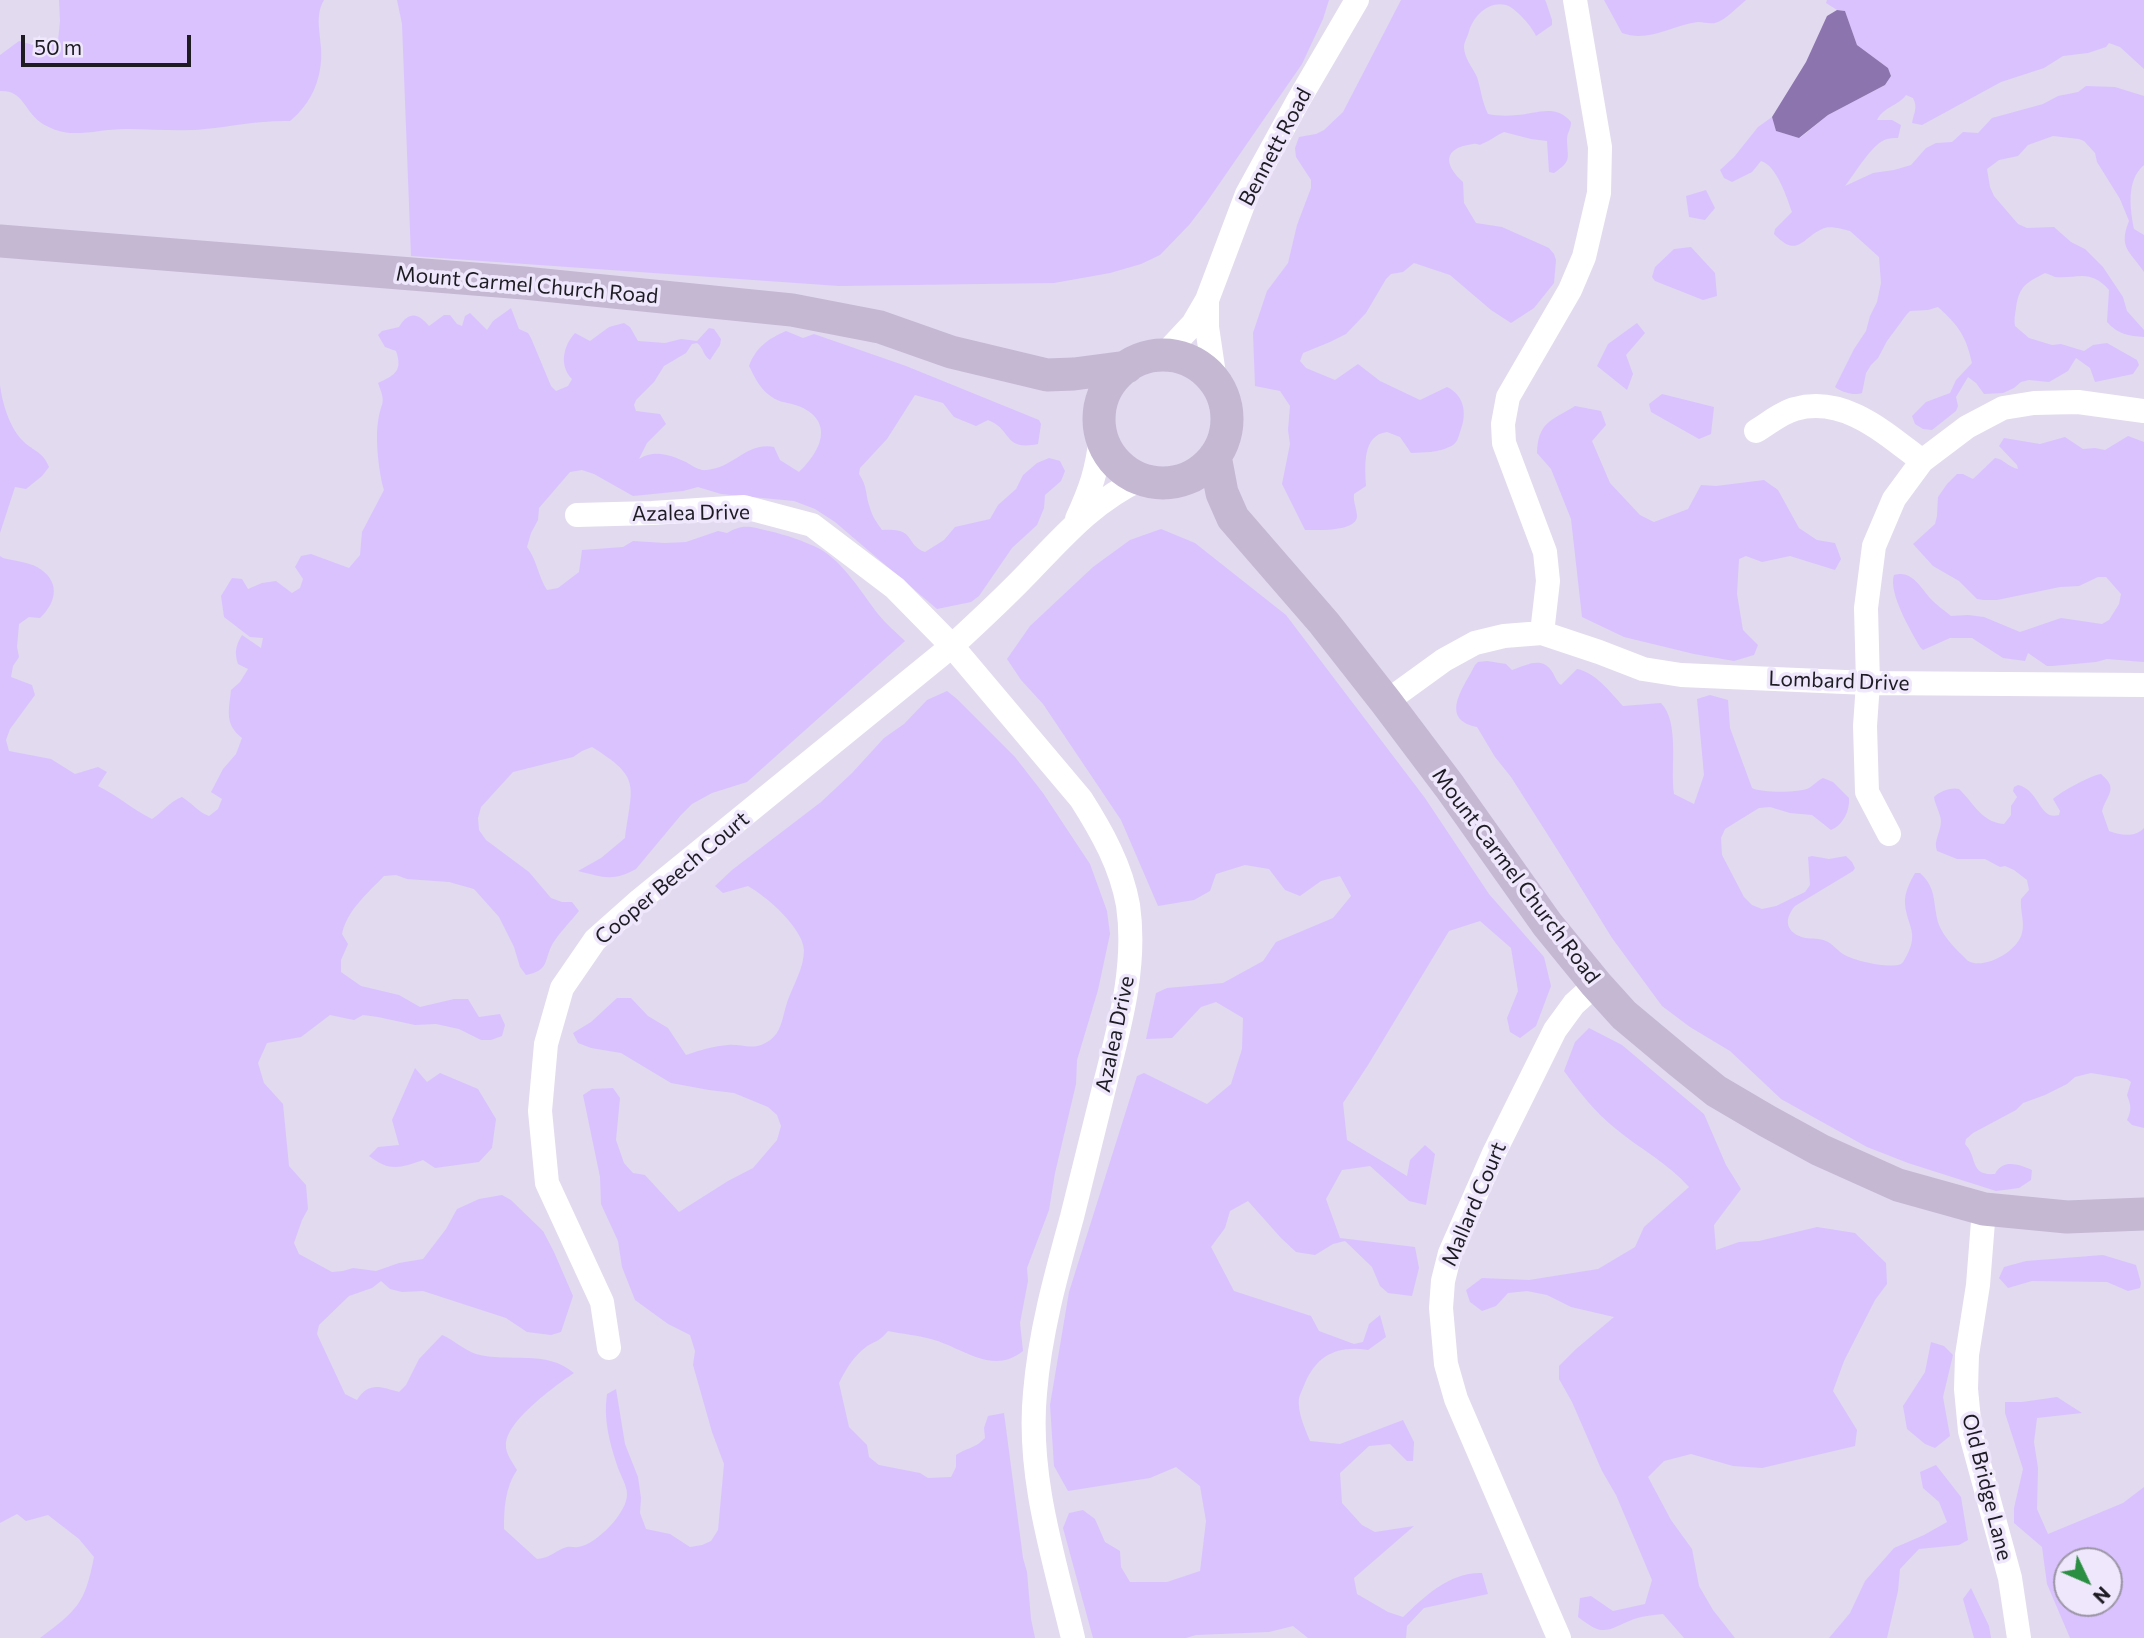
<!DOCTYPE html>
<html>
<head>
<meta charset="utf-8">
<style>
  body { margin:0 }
  #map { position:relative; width:2144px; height:1638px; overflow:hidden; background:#e2daef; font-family:Commissioner,sans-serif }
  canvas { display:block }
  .north { position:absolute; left:2053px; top:1547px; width:70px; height:70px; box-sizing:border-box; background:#efe7fc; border:2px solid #9b95a5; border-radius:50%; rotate:134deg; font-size:19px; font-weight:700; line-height:28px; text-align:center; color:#1e1b23 }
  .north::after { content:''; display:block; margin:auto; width:24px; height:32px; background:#2a8e43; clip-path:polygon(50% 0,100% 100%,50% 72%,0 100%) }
  .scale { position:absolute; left:21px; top:35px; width:170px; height:32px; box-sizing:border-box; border:4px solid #1e1b23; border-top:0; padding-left:9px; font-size:21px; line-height:24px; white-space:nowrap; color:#1e1b23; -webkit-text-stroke:5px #efe7fc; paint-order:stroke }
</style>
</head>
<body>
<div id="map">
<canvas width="2144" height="1638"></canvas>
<div class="north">N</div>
<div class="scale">50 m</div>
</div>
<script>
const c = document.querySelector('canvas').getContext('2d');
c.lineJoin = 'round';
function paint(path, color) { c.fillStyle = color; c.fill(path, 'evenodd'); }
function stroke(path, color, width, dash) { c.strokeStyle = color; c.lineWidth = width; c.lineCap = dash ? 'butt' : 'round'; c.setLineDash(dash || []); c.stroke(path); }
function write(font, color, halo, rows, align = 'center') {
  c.font = font + ' Commissioner,sans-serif'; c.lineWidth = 7; c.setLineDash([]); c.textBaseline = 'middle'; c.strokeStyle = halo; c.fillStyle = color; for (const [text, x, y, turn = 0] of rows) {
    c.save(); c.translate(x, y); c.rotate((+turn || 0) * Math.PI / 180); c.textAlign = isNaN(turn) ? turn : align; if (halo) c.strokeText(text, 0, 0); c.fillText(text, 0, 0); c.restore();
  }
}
paint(new Path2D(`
  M59 0H324C315 15 320 31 321 48 323 77 312 103 290 121 261 120 234 126 205 129 179 132 154 129 129 129 110 128 89 134 70 133 60 132 48 128 40 122 24 110 23 90 0 91V55L19 41C33 45 44 49 58 41L60 21Z
  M397 0H1329L1323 19 1302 64 1206 203 1189 225 1160 255 1141 264 1110 273 1054 283 839 286 411 256 402 24Z
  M1401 0H1545L1546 2 1552 20V25L1536 36C1533 28 1516 8 1506 5 1488 1 1474 16 1469 31 1468 36 1464 42 1464 47 1464 58 1473 68 1477 77 1481 90 1482 102 1488 114 1497 116 1507 116 1517 115 1535 114 1556 103 1571 122 1571 129 1567 133 1567 139 1567 158 1573 160 1554 173L1549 172 1547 141 1531 139 1504 132C1497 135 1491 140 1484 143 1476 147 1481 143 1473 144 1442 148 1444 165 1463 182L1464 203 1476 223 1502 227 1549 248 1554 254 1556 260 1554 283 1534 308 1511 323 1491 310 1450 275 1414 263 1403 272 1391 274 1386 279 1366 313 1346 334 1330 342 1303 353 1300 361 1306 368 1335 380 1358 364 1380 381 1420 400 1447 387C1464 395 1467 413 1461 429 1458 437 1458 444 1449 447 1437 453 1424 452 1411 453L1400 437 1387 432C1362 435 1365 466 1366 486L1354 494C1353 502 1357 509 1357 517 1355 532 1317 530 1305 530L1282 484 1290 444 1288 430 1290 406 1280 391 1255 386 1253 333 1267 291 1288 263 1297 225 1311 188V180L1296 157 1295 148 1299 137 1316 134 1324 130 1343 112Z
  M1604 0H1746C1737 7 1726 20 1715 23 1710 24 1703 22 1698 22 1672 25 1648 43 1622 33Z
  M1827 0H2144V69L2120 47 2109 43 2106 47 2088 53 2063 56 2044 68 2001 82 1922 125 1912 123C1914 112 1918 108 1913 98L1906 95C1898 106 1883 107 1877 120H1892L1901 125 1898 138C1894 138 1890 138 1887 139 1873 142 1854 175 1845 186L1873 173 1894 170 1911 165 1926 148 1936 143 1952 142 1963 132 1978 133 1992 118 2043 104 2058 96 2078 92 2086 86 2115 87 2144 96V165C2126 180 2130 209 2134 229L2144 235V272C2130 251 2118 248 2129 221L2120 199 2097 162 2095 153 2084 141 2079 139 2053 136 2028 145 2018 156 1999 160 1987 169 1990 187 1994 196 2018 224 2027 228 2054 227 2071 242 2085 249 2103 267 2123 297 2127 311 2144 330V337C2129 336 2117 334 2107 322L2109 290C2090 268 2077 279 2055 277 2052 276 2049 274 2045 273 2026 283 2019 286 2016 308 2015 315 2014 319 2015 326L2029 338 2052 345 2061 344 2084 351 2093 345 2107 343 2137 360 2139 365 2133 374 2095 382 2090 368 2076 358 2068 371 2049 382 2029 380 2021 382 2014 388 2003 393 1984 394 1976 383 1968 377 1956 397 1958 406 1956 411 1932 430 1923 429 1915 424 1912 416 1926 402 1950 393 1956 380 1972 363C1966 336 1959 326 1938 307L1928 310 1910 311 1907 314 1887 341 1878 358 1871 365 1866 373 1862 393C1855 396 1841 392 1835 387L1854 349 1866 331 1870 316 1877 302 1881 283 1879 257 1850 231C1842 229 1829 225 1822 229 1802 238 1798 259 1774 234L1775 229 1792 212C1787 198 1777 166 1761 161L1752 172 1732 182 1724 178 1720 170 1734 157 1758 127 1772 117 1776 131 1800 138 1828 115 1885 85 1891 76 1888 68 1857 45 1845 11 1837 10 1826 3Z
  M1706 190 1715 208 1705 220 1689 217 1686 196Z
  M1691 247 1715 273 1717 296 1703 300 1655 281 1652 277 1655 267 1674 249Z
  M511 308 519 329 528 333 531 338 551 386 556 391 568 386 572 379C559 366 563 346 575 333L590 341 609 327 624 323 630 327 638 341 665 343 681 339 697 341 709 328 714 329 721 339 720 345 710 360C703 356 704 348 697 343L692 344 686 353 664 366 654 382 636 400 634 405 636 411 660 414 666 424 647 443 639 459C654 449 671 455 686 462 693 466 699 471 707 470 734 468 746 442 774 447L780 460 799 472C820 452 835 423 801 407 793 403 782 403 775 399 761 391 756 380 749 366 756 347 768 339 786 331L803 338 814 334 906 366 1039 420 1041 424 1038 444C1003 451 1013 430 988 420L976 426 954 417 943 403 915 395 887 439 860 468 859 474C868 487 865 495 870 508 872 516 877 523 882 530 917 527 904 544 925 552L944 540 955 527 990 519 998 505 1016 489 1023 475 1037 463 1049 458 1060 461 1065 471 1061 481 1045 495 1044 508 1037 525 1012 548 979 596 971 602 937 609 835 522 815 509 794 501 721 494 698 487 683 491 633 496 594 474 582 470 570 472 539 508 538 520 531 533 527 547C537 560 538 576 547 590L558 588 579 572 582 550 623 547 633 541 665 543 686 542 718 531 727 533C744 523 751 527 769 531 786 535 804 541 820 549 844 563 862 593 878 614 886 624 896 632 905 641L747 782 712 793 692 804 681 815 636 869C613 882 602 877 578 871L601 858 625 838C632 785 642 778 592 747L582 751 573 757 513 772 481 807 478 818 479 830 486 840 529 872 551 898 562 902H572L579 911C571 921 560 932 553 943 543 961 550 970 526 975L520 967 514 947 499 917 474 889 449 882 407 879 396 875 384 876C368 893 347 910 342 934L348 944 341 960V972L361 986 399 995 420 1007 454 999H468L479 1017 500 1014 505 1025 502 1036 491 1040H481L459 1029 436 1024 415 1025 378 1017 363 1015 354 1020 330 1015 301 1037 267 1043 258 1063 264 1083 283 1104 289 1166 306 1185 308 1209 302 1220 294 1243 299 1254 332 1272 343 1271 353 1268 376 1271 399 1263 423 1259 446 1229 457 1209 479 1199 502 1195 511 1200 543 1231 554 1252 573 1296 561 1332 551 1335 527 1332 506 1318 423 1291 402 1292 390 1289 381 1281 372 1288 349 1296 319 1325 317 1334 345 1394 357 1400C369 1381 381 1387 399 1392L406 1385 419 1359 442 1335C454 1340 464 1350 476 1354 509 1363 546 1349 574 1373 555 1386 506 1421 506 1445 505 1453 513 1463 517 1470 505 1488 504 1508 504 1529L537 1559C551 1558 556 1550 567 1547 571 1546 574 1548 578 1547 596 1545 628 1512 627 1494 627 1486 621 1476 618 1468 610 1444 603 1420 607 1394L616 1389 625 1444 638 1477 641 1498 640 1513 646 1529 670 1534 690 1547 702 1545 711 1541 718 1530 724 1464 712 1432 693 1365 695 1351 690 1335 668 1324 635 1300 622 1267 618 1241 601 1204 600 1177 583 1095 592 1089 613 1088 620 1098 616 1140 624 1163 633 1173 645 1175 679 1212 728 1181 753 1168 777 1140 781 1126 777 1115 768 1107 734 1093 709 1090 671 1083 621 1053 591 1048 578 1043 573 1033 591 1022 617 998H631L648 1016 668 1028 686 1055C700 1050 714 1046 728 1045 739 1044 750 1049 761 1045 781 1037 781 1023 786 1006 791 988 804 970 804 950 803 928 766 896 748 886L723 893 715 886 732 870 821 802 852 773 884 738 904 724 927 700 947 691 957 699 1015 757 1043 793 1090 864 1107 911 1110 934 1098 990 1077 1060 1076 1084 1055 1173 1049 1210 1027 1268 1028 1281 1020 1323 1023 1351C992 1376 962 1347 931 1339 917 1335 902 1334 888 1331 878 1343 876 1340 866 1347 853 1357 846 1369 839 1383L849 1427 867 1445 869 1457 879 1465 920 1473 928 1478 951 1477 956 1467V1455C966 1448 976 1448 985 1438L984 1428 988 1416 1004 1413 1023 1558 1027 1572 1031 1619 1035 1638H40C77 1610 85 1604 94 1557L79 1539 48 1515 26 1521 17 1514 0 1523V556L3 558C14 561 28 562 37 567 60 580 58 601 40 618L29 617 19 624 17 647 19 657 13 666 11 677 32 685 35 695 10 729 6 740 9 751 51 759 75 774 98 767 107 772 98 786C117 795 133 810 152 819 163 812 169 802 182 797 192 803 198 812 209 816L218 809 222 799 211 792 223 769 236 754 242 738C224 724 229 710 231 690L240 682 248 669 238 664C234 652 236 645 242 635L261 648 263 638 250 637 224 617 221 596 232 578 242 579 248 589 262 583 276 581 292 593 300 588 303 579 295 567 301 556 311 554 349 568 360 555 362 532 384 490C379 474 375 439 378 422 381 400 387 406 378 383 395 375 403 371 396 351L385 347 378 335 382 331 399 327C409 311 418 313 429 326L444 315H450L457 324 462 326 465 316 470 313 487 330 493 321Z
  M1637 323 1645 333 1626 355 1633 374 1627 390 1597 366 1608 344Z
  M0 385C2 402 9 426 21 439 32 451 43 451 49 467L42 476 26 489 15 487 0 533Z
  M1662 394 1714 407 1711 434 1699 439 1651 412 1649 404Z
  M1575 406 1601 411 1606 425 1592 441 1610 483 1640 515 1654 522 1688 509 1701 485 1716 486 1764 480 1778 490 1799 528 1817 540 1835 543 1841 559 1835 570 1790 556 1762 562 1746 556 1739 559 1737 594 1743 630 1758 645 1754 655 1734 661 1694 654 1624 637 1582 617 1571 519 1551 469 1537 453C1538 422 1551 421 1575 406Z
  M2128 436 2144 442V662L2107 659 2096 662 2052 666H2047L2028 653 2025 661 2003 658 1972 638H1950L1923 650 1920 647C1911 631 1888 593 1894 575 1911 570 1920 586 1929 597 1935 604 1944 610 1951 616L1968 615 1984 617 2020 632 2061 618 2102 624 2109 620 2119 604 2121 594 2106 577H2098L2079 586 2060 587 1997 600H1984L1977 599 1959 581 1933 566 1913 544 1935 524 1937 516 1938 497 1947 484 1957 474H1963L1973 479 1995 458C2004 459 2008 467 2018 469L2017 465 1999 446 2004 438 2040 444 2065 437 2083 449 2095 448 2105 450Z
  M1161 529 1195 543 1286 615 1425 798 1489 894 1544 957 1551 986 1536 1026 1520 1038 1510 1032 1507 1018 1518 991 1511 948 1480 921 1449 931 1368 1065 1343 1103 1347 1140 1407 1176 1410 1160 1425 1145 1435 1154 1426 1205 1409 1201 1370 1166 1342 1170 1326 1199 1340 1238 1415 1247 1419 1268 1412 1296 1388 1293 1380 1286 1372 1267 1345 1241 1333 1244 1315 1255 1296 1252 1281 1238 1248 1201 1230 1211 1225 1228 1211 1247 1234 1291 1311 1316 1319 1331 1354 1344 1363 1342 1369 1324 1380 1315 1386 1337 1368 1350C1338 1345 1317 1355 1305 1383 1303 1388 1300 1394 1299 1398 1297 1411 1305 1429 1310 1441L1340 1444 1403 1420 1414 1442 1413 1461H1407L1390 1444 1369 1446 1340 1473 1342 1503 1362 1525 1375 1532 1414 1526 1354 1578 1357 1594 1388 1612 1403 1617C1425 1596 1450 1572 1482 1573L1488 1594 1424 1608 1407 1626 1406 1638H1308L1293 1626 1269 1632 1196 1635 1186 1638H1093L1063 1528 1069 1513 1083 1510 1095 1519 1105 1542 1120 1551 1121 1567 1130 1582H1167L1200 1571 1206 1521 1200 1486 1176 1467 1150 1478 1068 1491 1054 1466 1050 1405 1069 1292 1137 1076 1144 1073 1207 1104 1231 1084 1242 1049 1243 1018 1216 1002 1201 1007 1172 1038 1146 1039 1156 993 1167 988 1223 983 1263 961 1276 942 1333 918 1351 896 1340 876 1321 881 1300 896 1285 890 1269 869 1245 865 1216 874 1210 891 1194 900 1158 906 1121 820 1043 704 1021 680 1007 659 1030 626 1093 567 1130 540Z
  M1487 661 1506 664 1512 670C1525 666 1540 656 1551 670 1555 675 1555 680 1561 685L1577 669C1595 672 1611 693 1623 706L1661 703C1680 723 1670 767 1674 794L1694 804 1704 775 1697 699 1710 695 1728 700 1730 728 1752 788C1762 793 1799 793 1809 788 1814 785 1818 780 1823 778L1833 782 1849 798C1850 811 1843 825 1831 830L1812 815 1790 813 1770 807 1759 808 1733 824 1725 829 1721 838 1722 855 1744 897 1752 905 1762 909 1776 906 1805 892 1810 885 1808 857 1812 856 1829 859 1846 856 1852 862 1855 868 1853 871 1795 906C1783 920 1786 933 1805 938 1812 939 1819 938 1826 941 1833 944 1837 950 1843 954 1853 961 1890 969 1901 964 1904 962 1905 958 1907 955 1919 932 1907 926 1905 904 1904 893 1910 882 1915 873H1920C1938 889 1932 904 1939 925 1944 938 1958 951 1968 961 1985 970 2018 951 2022 933 2025 922 2020 911 2021 899L2029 890 2027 880 2014 870 2005 866 2000 867 1985 859H1957L1937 851C1933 841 1941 832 1941 821 1940 812 1935 805 1934 797 1940 791 1951 787 1959 789 1974 803 1981 822 2004 824L2011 815V806L2017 797 2013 791 2014 787 2018 785C2040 790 2039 821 2059 815L2060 811 2053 799C2060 792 2092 775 2101 774 2119 789 2107 794 2102 811L2109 831C2120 835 2135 838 2144 828V1128L2132 1125 2127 1120C2132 1109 2131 1106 2127 1095L2131 1082 2127 1079 2091 1073 2075 1077 2067 1084 2045 1095 2023 1103 2016 1110 1973 1133 1966 1139 1965 1144C1978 1157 1969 1176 1995 1174 2003 1159 2018 1164 2032 1170L2031 1180 2019 1188 1996 1191 1908 1163 1867 1147 1781 1099 1730 1051 1690 1027 1662 1006 1612 938 1560 854 1511 777 1495 757 1477 727C1438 719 1464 687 1475 665L1478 662Z
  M1589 1028 1622 1045 1704 1114 1726 1165 1741 1189 1714 1225 1716 1250 1739 1242 1759 1241 1817 1227 1855 1233 1886 1263 1887 1284 1875 1300 1844 1361 1833 1391 1857 1430 1855 1446 1762 1468 1733 1466 1691 1454 1664 1461 1648 1477 1671 1520 1692 1549 1699 1586 1713 1610 1735 1638H1684L1663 1614C1654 1615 1643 1616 1634 1619 1606 1630 1605 1638 1578 1617L1580 1598 1591 1596 1613 1611 1645 1604 1652 1580 1616 1495 1602 1471 1572 1402 1559 1379V1366L1576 1349 1614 1317 1571 1307 1547 1295 1527 1291 1508 1293 1496 1306 1482 1311 1470 1302 1466 1290 1482 1278 1529 1280 1598 1269 1635 1247 1644 1227 1689 1187C1668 1163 1640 1149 1616 1129 1596 1113 1579 1092 1564 1071L1575 1042Z
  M415 1068 427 1082 440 1073 478 1089 496 1119 492 1148 479 1162 435 1168 423 1160C400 1168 390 1172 369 1156L378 1147 399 1145 392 1120Z
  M2103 1255 2136 1265 2141 1283 2140 1288 2128 1291 2107 1282 2032 1281 2008 1288 1999 1278 2004 1267 2026 1261Z
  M1931 1342 1944 1346 1953 1355 1943 1397 1950 1436 1935 1448 1925 1444 1907 1429 1903 1406 1925 1372Z
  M2057 1397 2082 1413 2037 1418 2034 1442 2038 1468 2037 1509 2048 1534 2123 1503 2144 1487V1638H2070L2047 1584 2042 1547 2014 1523V1508L2023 1469 2005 1413V1402H2022ZM2109 1561V1603H2067V1561Z
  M1936 1465 1961 1497 1968 1540 1959 1545 1919 1549 1900 1569 1898 1591 1887 1638H1829L1850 1613 1865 1581 1894 1548 1924 1535 1947 1522 1939 1502 1923 1488 1920 1472Z
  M1971 1588 1989 1626 1991 1638H1974L1963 1599Z`), '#dac2ff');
paint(new Path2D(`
  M1837 10 1845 11 1857 45 1888 68 1891 76 1885 85 1828 115 1799 138 1776 131 1772 117 1806 62 1827 16Z`), '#8c74ae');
stroke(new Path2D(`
  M1207 300V327L1215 381
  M1164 355 1193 324 1207 300 1247 194 1298 101 1357 0
  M1756 431C1768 424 1782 412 1795 409 1844 395 1885 433 1922 461
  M577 515 652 513 744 507 812 525 895 588 952 646 1081 799C1102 832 1121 866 1128 905 1137 967 1119 1028 1104 1088 1093 1131 1083 1174 1072 1217 1056 1275 1040 1332 1035 1393 1027 1476 1054 1558 1073 1638
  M1077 519C1091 488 1097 471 1101 437
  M1542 633 1548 581 1545 552 1504 443 1503 424 1508 397 1570 290 1584 257 1599 193 1600 147 1575 0
  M1386 702 1444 660 1475 643 1504 636 1542 633 1599 652 1643 669 1681 675 1868 683 2144 685
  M1889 834 1867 792 1865 726 1868 683 1866 608 1874 546 1894 499 1922 461 1967 427 2003 408 2034 403 2078 402 2144 411
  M1984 1209 1978 1285 1967 1355 1966 1389 1970 1431 2010 1578 2019 1638
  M609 1348 602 1302 547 1183 540 1111 546 1044 562 988 595 940 640 900 952 646C977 623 1002 600 1026 575 1062 538 1093 501 1141 479
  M1559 1638 1456 1399 1446 1364 1441 1308 1443 1281 1450 1253 1494 1153 1555 1030 1574 1004 1596 984`), '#fff', 24);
stroke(new Path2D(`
  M0 241 524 283 792 310 880 327 951 352 1047 375 1074 374 1127 367
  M1099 419a64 64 0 1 1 128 0a64 64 0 1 1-128 0Z
  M1215 456 1222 493 1233 518 1324 623 1386 702 1450 787 1547 924 1596 984 1624 1015 1679 1061 1716 1091 1767 1121 1820 1150 1898 1185 1984 1209 2067 1217 2144 1214`), '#c4b8d2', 33);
write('21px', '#1e1b23', '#efe7fc', [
  ["Bennett Road",1275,147,-62],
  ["Mount Carmel Church Road",527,285,5],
  ["Azalea Drive",691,513,-1],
  ["Lombard Drive",1839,681,2],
  ["Mount Carmel Church Road",1516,876,53],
  ["Cooper Beech Court",672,878,-40],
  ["Azalea Drive",1115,1034,-78],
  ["Mallard Court",1474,1204,-67],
  ["Old Bridge Lane",1987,1487,76]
]);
</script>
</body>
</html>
